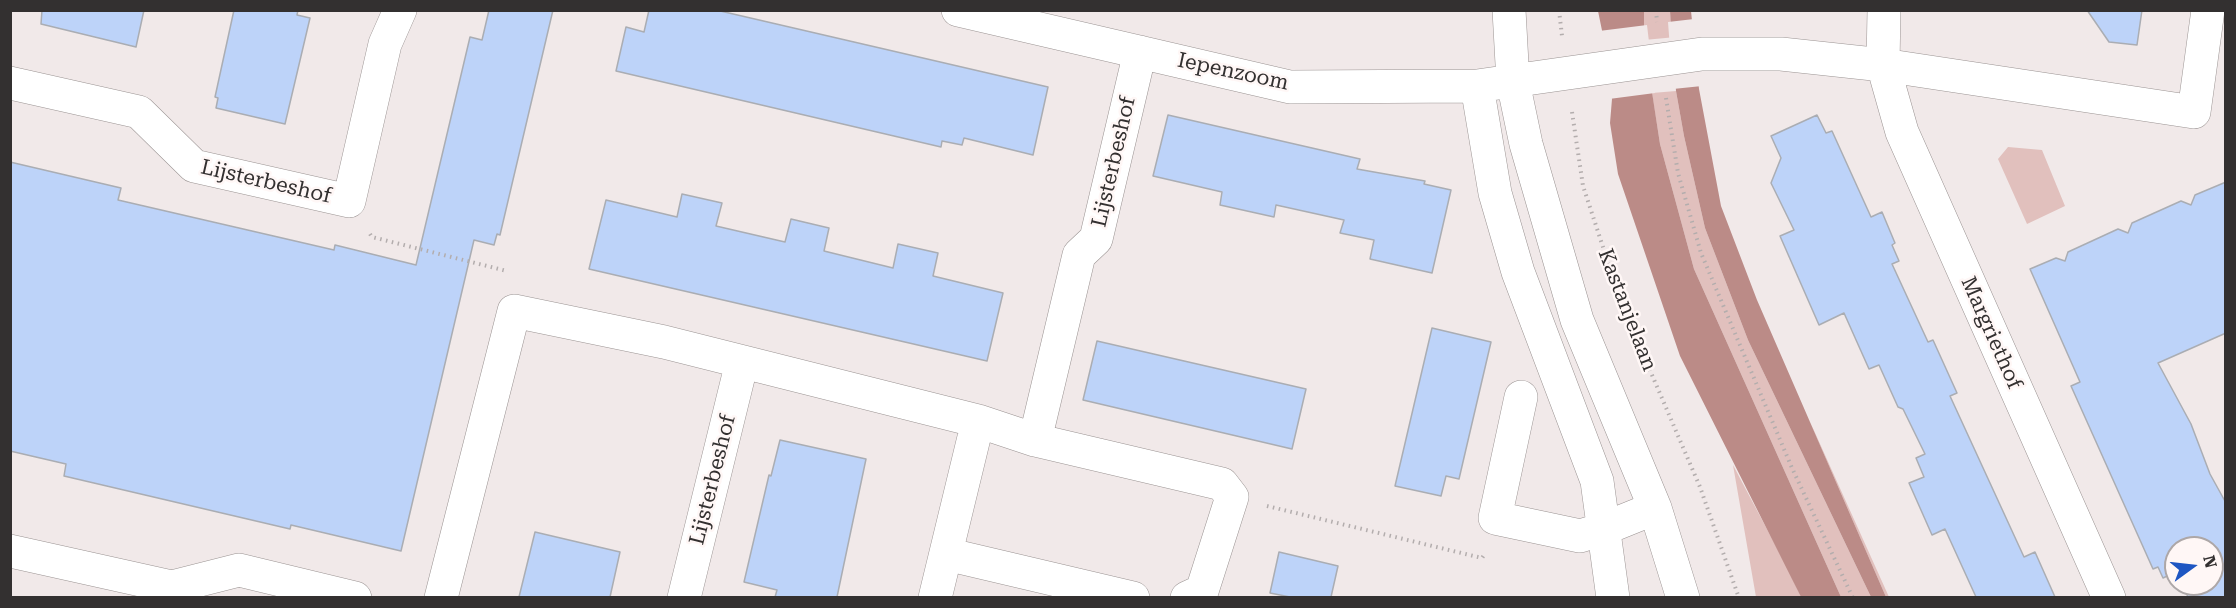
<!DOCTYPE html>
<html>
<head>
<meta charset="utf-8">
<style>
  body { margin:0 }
  #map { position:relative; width:2236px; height:608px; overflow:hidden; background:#f1e9e9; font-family:"Roboto Serif",serif }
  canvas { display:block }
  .frame { position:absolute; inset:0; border:12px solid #333030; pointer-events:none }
  .north { position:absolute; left:2164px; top:536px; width:60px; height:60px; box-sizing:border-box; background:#fff7f6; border:2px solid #ada7a7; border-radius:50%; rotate:75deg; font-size:16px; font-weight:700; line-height:24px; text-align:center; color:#333030 }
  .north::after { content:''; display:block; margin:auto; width:21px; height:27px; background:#1e56c2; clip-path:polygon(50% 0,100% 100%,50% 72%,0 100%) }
</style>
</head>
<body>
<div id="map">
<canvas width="2236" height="608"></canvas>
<div class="frame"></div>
<div class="north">N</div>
</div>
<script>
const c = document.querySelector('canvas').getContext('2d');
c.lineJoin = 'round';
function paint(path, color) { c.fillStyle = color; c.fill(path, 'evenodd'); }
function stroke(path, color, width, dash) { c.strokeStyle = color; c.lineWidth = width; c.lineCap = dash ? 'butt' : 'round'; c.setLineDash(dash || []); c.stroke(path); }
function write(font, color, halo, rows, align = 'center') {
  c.font = font + ' "Roboto Serif",serif'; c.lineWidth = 5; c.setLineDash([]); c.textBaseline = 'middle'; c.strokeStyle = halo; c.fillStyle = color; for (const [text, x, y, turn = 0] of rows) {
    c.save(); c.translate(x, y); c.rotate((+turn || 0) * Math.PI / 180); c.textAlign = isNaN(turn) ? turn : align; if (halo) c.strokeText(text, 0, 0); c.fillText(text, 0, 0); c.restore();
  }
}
paint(new Path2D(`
  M1644 11H1670L1671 20 1676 37 1644 40Z
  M1676 91 1684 136 1705 228 1748 340 1871 597H1841L1694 269 1660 144 1652 93Z
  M2008 147 2042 150 2065 206 2027 224 1998 159Z
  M1809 420 1816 435 1889 597H1886Z
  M1733 465 1787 567 1801 597H1756Z`), '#e1c0bd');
paint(new Path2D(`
  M1598 11H1644V40L1660 144 1694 269 1841 597H1801L1680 356 1618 174 1610 123 1612 99 1605 45Z
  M1670 11H1691L1699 89 1721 206 1757 300 1886 597H1871L1748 340 1705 228 1684 136 1676 91Z`), '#bb8b87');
paint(new Path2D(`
  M1694 19 1702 86 1673 89 1668 22Z
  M1647 25 1655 93 1609 99 1599 31Z`), '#f1e9e9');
const building = new Path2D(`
  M42 10H144L136 47 41 24Z
  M234 10H298L297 15 310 18 285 124 216 108 218 98 215 97Z
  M489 10H553L500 235 497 234 494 245 474 240 401 551 291 525 290 529 64 476 66 464 10 451V162L121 188 118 200 334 250 335 245 416 265 470 37 482 40Z
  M649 10H716L1048 87 1033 155 964 138 962 145 942 141 941 147 616 71 626 27 644 32Z
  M2087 10H2142L2137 45 2109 42Z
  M1168 115 1360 159 1357 169 1425 181 1424 184 1451 190 1432 273 1370 259 1374 240 1340 233 1344 220 1276 205 1274 217 1220 205 1222 192 1153 176Z
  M1817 115 1826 133 1832 131 1871 217 1882 212 1895 243 1892 245 1899 261 1892 264 1928 342 1933 340 1957 393 1950 396 2024 557 2035 552 2055 597H1976L1945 529 1932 535 1909 483 1924 477 1916 458 1925 454 1903 409 1898 407 1879 365 1869 369 1844 313 1819 325 1780 236 1794 230 1771 183 1781 158 1771 136Z
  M2226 182V333L2158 363 2191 424 2210 474 2226 503V597H2188L2182 584H2212V548H2176V572L2163 578 2158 567 2153 569 2071 386 2080 382 2030 269 2056 258 2065 261 2068 252 2118 229 2128 233 2132 223 2181 201 2191 205 2195 195Z
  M682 194 722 203 716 226 785 242 791 219 829 228 824 251 893 268 898 244 938 253 933 276 1003 293 987 361 589 269 606 200 677 217Z
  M1432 328 1491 342 1459 479 1446 476 1441 496 1395 486Z
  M1097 341 1306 389 1292 449 1083 400Z
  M780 440 866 459 837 597H775L777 590 744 582 769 475 771 476Z
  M535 532 620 552 610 597H519Z
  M1279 552 1338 566 1331 597H1290L1270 593Z`);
paint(building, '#bdd3f9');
stroke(building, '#aaadb3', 1.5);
const minor = new Path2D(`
  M958 10 1290 87 1477 86 1702 54H1781L1883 65 1902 132 2109 598
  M1509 10 1513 82 1526 144 1577 320 1655 508 1683 598
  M1884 10 1883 65 2194 112 2208 10
  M10 83 139 112 194 166 349 201 385 44 400 10
  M1477 86 1495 193 1518 272 1597 481 1613 598
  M1521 397 1495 518 1580 536 1603 529 1655 508
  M978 421 1035 440 1222 484 1232 497 1202 591 1187 598
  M1035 440 1079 255 1096 239 1140 52
  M10 551 172 587 239 570 355 598
  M946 554 1133 598
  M441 598 514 311 664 342 978 421 935 598
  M684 598 742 362`);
stroke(minor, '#9b9493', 34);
stroke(new Path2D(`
  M1559 10 1562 36
  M1656 10 1657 22
  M1666 98 1678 173 1701 253 1792 468 1853 598
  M1572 112 1583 186 1622 305 1700 487 1739 598
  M370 234 372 237 507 271
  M1267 506 1482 558 1484 555`), '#b3adad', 4, [1.5, 4.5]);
stroke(minor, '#fff', 33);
write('21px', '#333030', '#fff7f6', [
  ["Iepenzoom",1233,72,12],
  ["Lijsterbeshof",1114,162,-77],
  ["Lijsterbeshof",266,182,13],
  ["Kastanjelaan",1627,310,69],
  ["Margriethof",1991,333,66],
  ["Lijsterbeshof",713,480,-76]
]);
</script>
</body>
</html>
